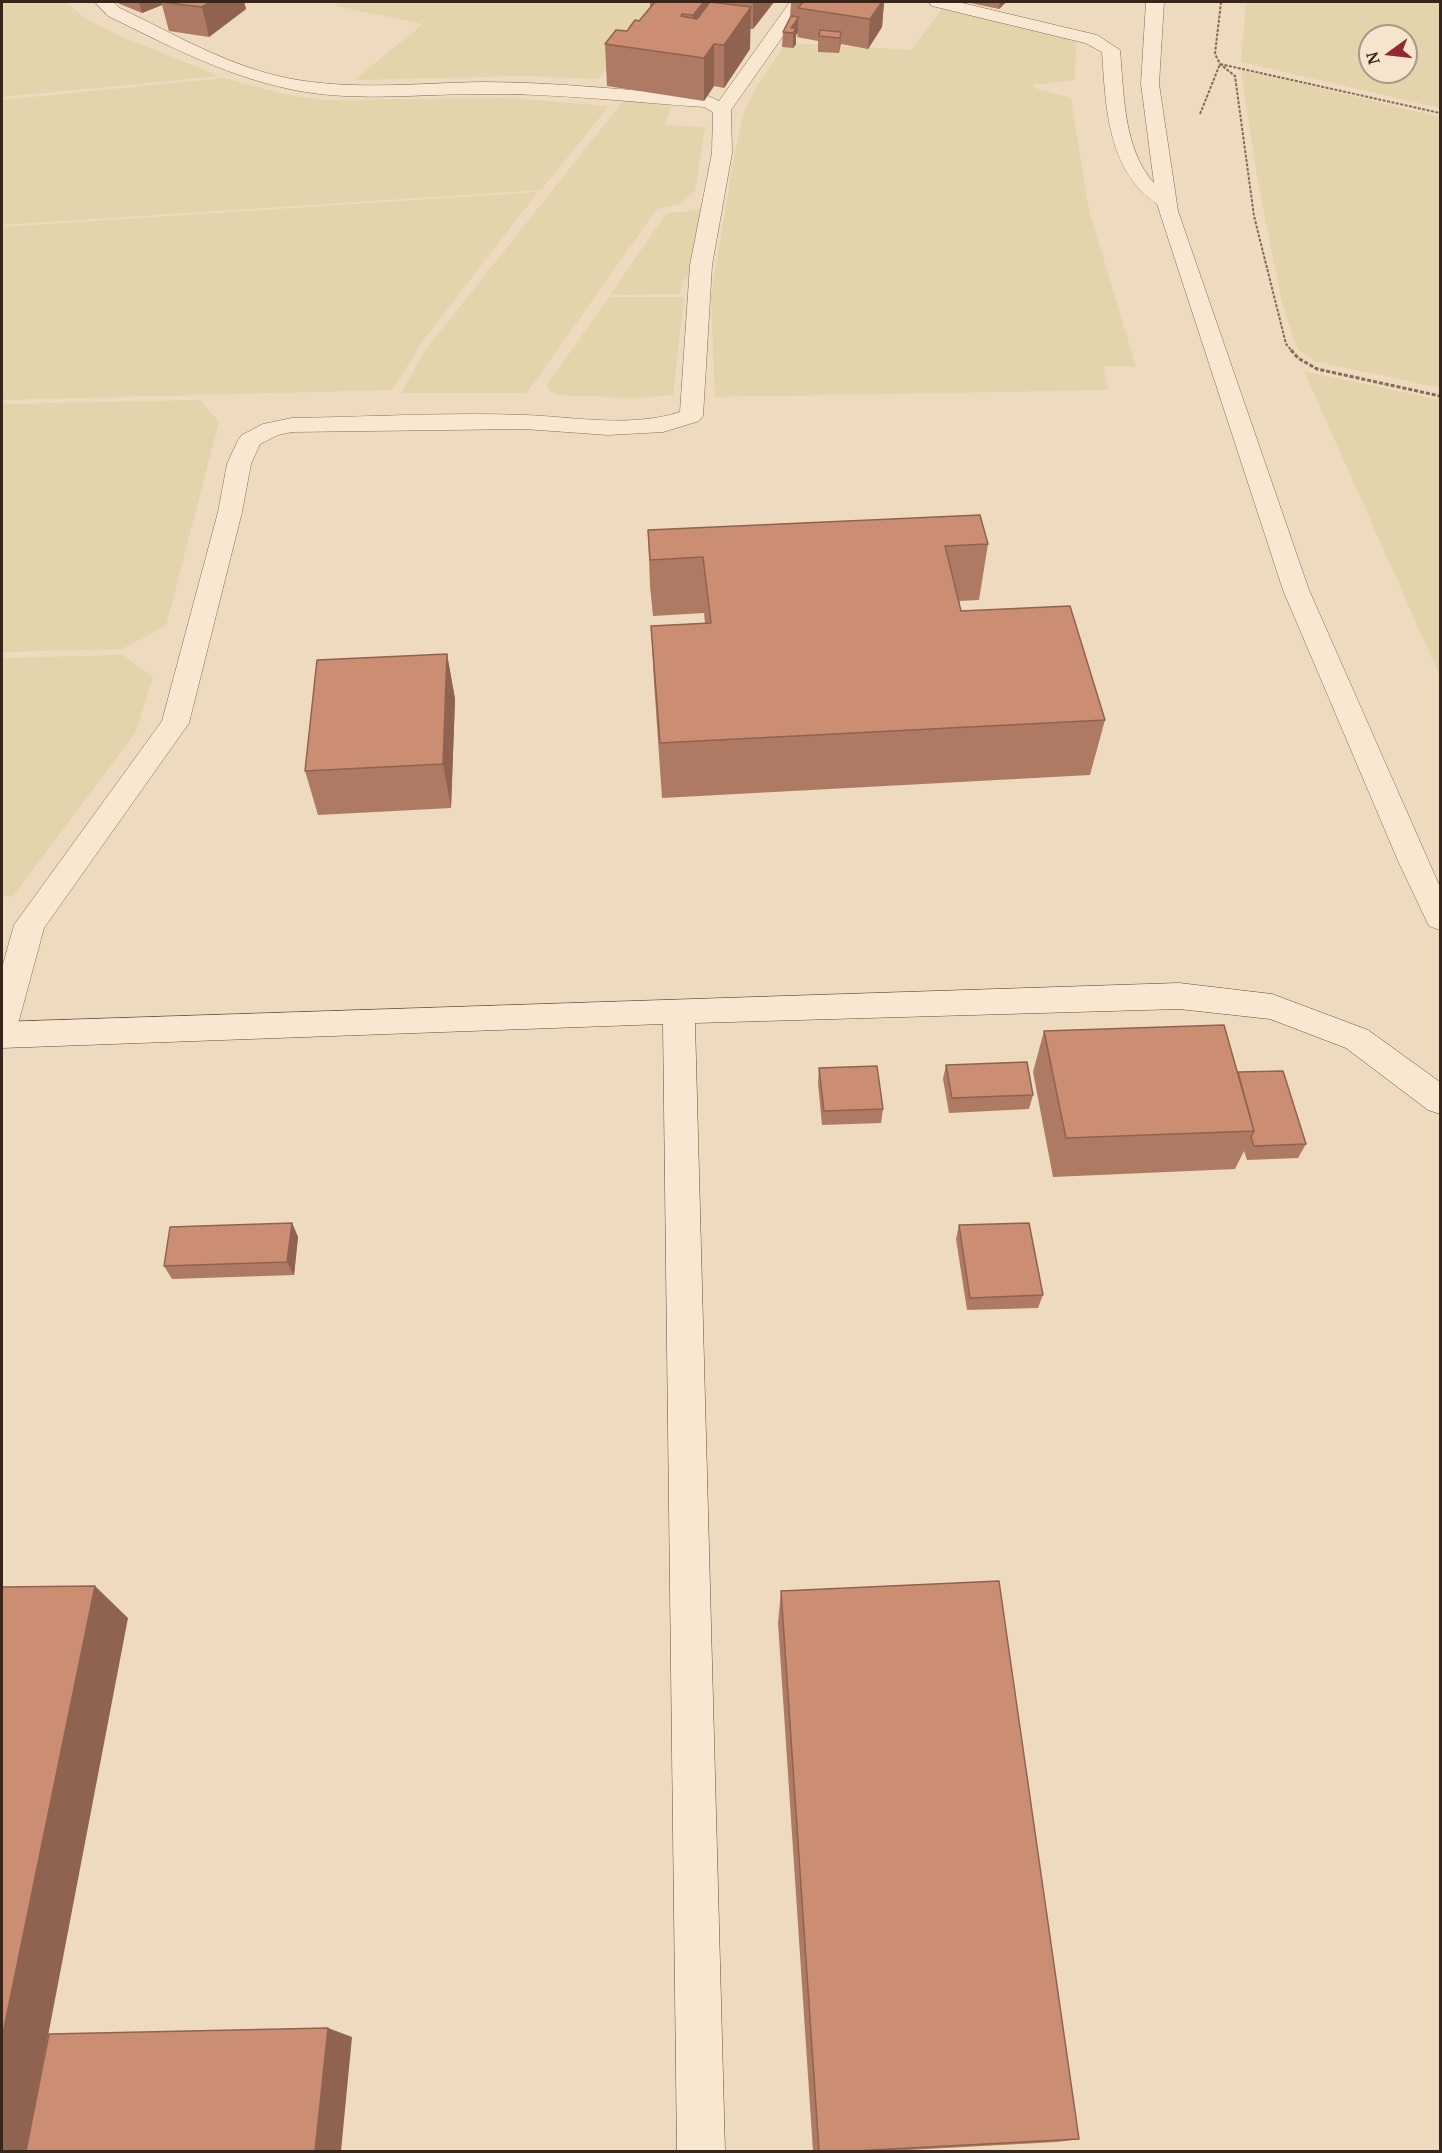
<!DOCTYPE html>
<html>
<head>
<meta charset="utf-8">
<style>
  body { margin:0 }
  #map { position:relative; width:1442px; height:2153px; overflow:hidden; background:#eedabe; font-family:"PT Serif",serif }
  canvas { display:block }
  .frame { position:absolute; inset:0; border:3px solid #35251b; pointer-events:none }
  .north { position:absolute; left:1358px; top:24px; width:60px; height:60px; box-sizing:border-box; background:#f5e5cd; border:2px solid #a89886; border-radius:50%; rotate:255deg; font-size:16px; font-weight:700; line-height:24px; text-align:center; color:#35251b }
  .north::after { content:''; display:block; margin:auto; width:21px; height:27px; background:#942734; clip-path:polygon(50% 0,100% 100%,50% 72%,0 100%) }
</style>
</head>
<body>
<div id="map">
<canvas width="1442" height="2153"></canvas>
<div class="frame"></div>
<div class="north">N</div>
</div>
<script>
const c = document.querySelector('canvas').getContext('2d');
c.lineJoin = 'round';
function paint(path, color) { c.fillStyle = color; c.fill(path, 'evenodd'); }
function stroke(path, color, width, dash) { c.strokeStyle = color; c.lineWidth = width; c.lineCap = dash ? 'butt' : 'round'; c.setLineDash(dash || []); c.stroke(path); }
paint(new Path2D(`
  M2 2H65L84 17 117 35 219 76 2 97Z
  M342 2H672L598 79 526 76 354 80 423 24 336 6Z
  M1246 2H1440V108L1241 62ZM1370 36H1406V72H1370Z
  M946 3 1060 31 1076 41 1075 80 1033 85 1034 88 1071 98 1089 211 1136 366H1103L1109 390 715 397 711 298 734 157 743 116 756 87 786 43 912 50Z
  M1241 71 1265 75 1440 117V388L1314 361 1299 350 1294 341 1281 298 1258 183Z
  M223 78 293 96 325 100 507 98 609 106 541 190 2 225V100Z
  M624 100 672 104 665 125 705 127 695 191 679 204 657 209 527 393H401L424 352Z
  M538 192 425 338 392 390 2 400V227Z
  M703 209 690 277 683 280 680 294 610 295 666 214Z
  M609 297H684L673 395 634 398 560 395 550 392 547 385Z
  M1304 371 1440 400V676Z
  M200 400 219 422 166 626 122 649 2 652V404Z
  M123 655 153 677 136 732 13 896 2 897V658Z`), '#e3d4ab');
const street = new Path2D(`
  M95 2H113L120 8C174 34 228 66 287 78 352 91 417 83 482 82 557 82 633 91 708 96L719 101 790 2H807L731 110 732 153 712 265 703 416 699 421 663 432 608 435 524 429 292 432 278 435 260 444 251 464 242 512 189 723 44 928 18 1024 13 1033 2 1037V968L14 925 162 721 218 512 227 464 238 440 242 435 263 424 292 418C369 417 448 412 525 415 576 417 630 428 680 412L690 265 712 153 713 112 704 107C629 102 555 93 480 94 415 94 349 103 285 88 222 74 165 44 108 16Z
  M929 2H958L1097 35 1120 50C1124 93 1123 149 1154 183L1141 84 1146 2H1164L1159 84 1178 211 1309 590 1440 887V930L1429 926 1399 863 1283 590 1157 204C1107 170 1106 107 1102 52L1085 43 932 6Z`);
const secondary = new Path2D(`
  M1179 983 1272 994 1368 1030 1440 1082V1114L1428 1110 1346 1048 1270 1019 1179 1009 695 1023 725 2152H677L663 1024 2 1048V1022Z`);
stroke(street, '#866a57', 1);
stroke(secondary, '#674c3a', 1);
stroke(new Path2D(`
  M1221 2 1215 54 1220 64 1235 76 1254 216 1286 344 1293 352
  M1200 114 1220 64 1440 113`), '#866a57', 2, [3, 1.5]);
stroke(new Path2D(`
  M1291 350 1298 358 1317 369 1440 396`), '#866a57', 3, [4, 2]);
paint(street, '#f9e8d1');
paint(secondary, '#f9e8d1');
paint(new Path2D(`
  M115 2H244L246 9 209 37 169 31 162 5 142 13Z
  M650 2H774L753 29H750V49L724 88 714 86 704 101 607 86 605 44 627 31 639 21 650 7Z
  M791 2H884L882 27 868 49 841 44 839 53 818 52V41L797 37 798 33 796 35V44L793 48 782 47 783 32 790 18Z
  M966 2H1006L999 9Z
  M648 530 988 544 979 600 959 601 961 611 1105 720 1090 775 662 798 654 682 651 626 705 623 704 613 653 616 650 586Z
  M447 654 455 699 451 808 318 815 305 771Z
  M1044 1031 1238 1072 1306 1144 1298 1158 1247 1160 1244 1151 1235 1169 1053 1177 1033 1072Z
  M946 1065 1033 1095 1029 1109 949 1113 943 1079Z
  M819 1068 883 1109 881 1123 822 1125 818 1083Z
  M292 1223 298 1237 294 1275 172 1279 164 1266Z
  M959 1225 1043 1295 1038 1308 967 1310 956 1239Z
  M781 1591 1079 2139 1057 2142 890 2151H813L778 1623Z`), '#af7a63');
paint(new Path2D(`
  M139 2H170H161L162 5 142 13Z
  M210 2H244L246 9 209 37 202 7Z
  M704 2H715V28L694 57 693 15Z
  M753 2H774L753 29Z
  M882 2H884L882 27 868 49 870 19Z
  M1000 2H1006L999 9Z
  M751 7 750 49 724 88V45Z
  M798 18V33L796 35V44L793 48V33L791 28Z
  M841 32 840 47 839 53 840 38Z
  M714 44V86L704 101V58Z
  M447 654 455 699 451 808 443 764Z
  M292 1223 298 1237 294 1275 287 1262Z
  M95 1586 128 1618 26 2151H2V2038Z
  M328 2028 352 2037 341 2151H315Z`), '#8f6350');
const building = new Path2D(`
  M161 2H210L202 7Z
  M655 2H704L693 15 682 14 681 16 697 19 710 2 751 7 724 45 714 44 704 58 605 44 616 30 627 31 635 20 639 21Z
  M801 2H882L870 19 798 8 803 2Z
  M791 16 799 17 791 28H796L793 33 783 32Z
  M820 30 841 32 840 38 819 36Z
  M980 515 988 544 945 546 961 611 1070 606 1105 720 660 743 651 626 711 623 703 557 650 560 648 530Z
  M447 654 443 764 305 771 317 660Z
  M1224 1025 1254 1131 1066 1138 1044 1031Z
  M1027 1062 1033 1095 952 1098 946 1065Z
  M877 1066 883 1109 824 1111 819 1068Z
  M1283 1071 1306 1144 1254 1146 1251 1137 1254 1131 1238 1072Z
  M292 1223 287 1262 164 1266 170 1227Z
  M1029 1223 1043 1295 970 1298 959 1225Z
  M999 1581 1079 2139 853 2151H819L781 1591Z
  M95 1586 2 2038V1587Z
  M328 2028 315 2151H26L49 2034Z`);
paint(building, '#cc8e73');
stroke(building, '#8f6350', 1.5);
</script>
</body>
</html>
